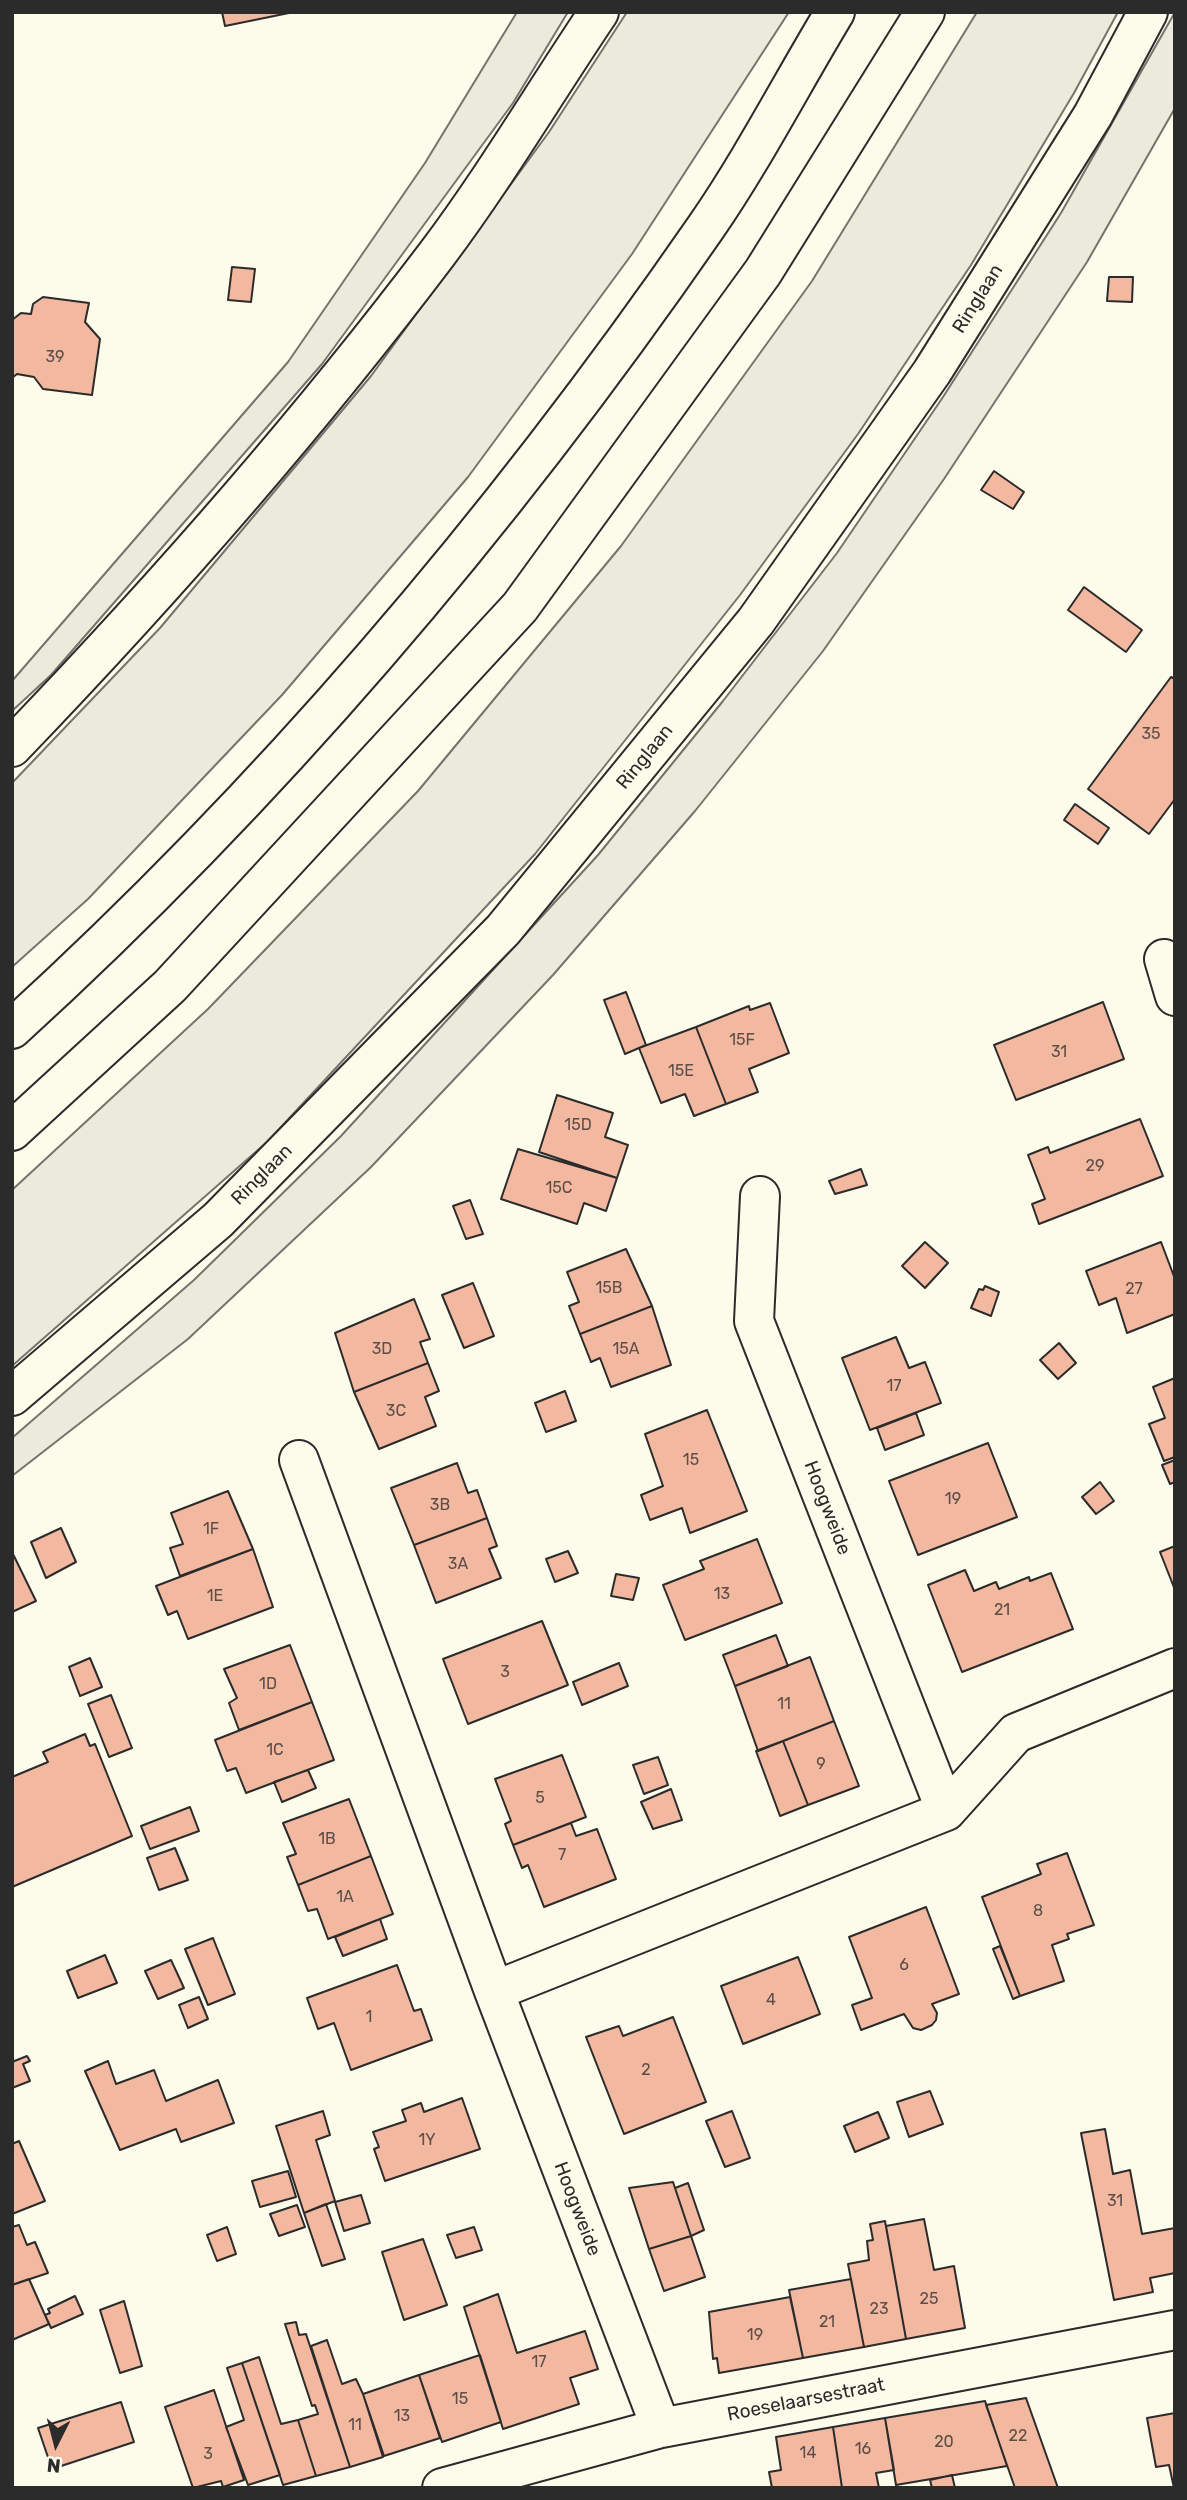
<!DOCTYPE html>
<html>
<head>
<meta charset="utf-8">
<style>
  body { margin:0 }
  #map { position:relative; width:1187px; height:2500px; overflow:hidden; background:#fdfbea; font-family:Rubik,sans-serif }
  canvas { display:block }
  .frame { position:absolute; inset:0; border:14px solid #2b2b2b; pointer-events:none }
  .north { position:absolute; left:21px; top:2409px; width:70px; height:70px; -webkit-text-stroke:5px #fdfbea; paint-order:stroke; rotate:186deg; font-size:19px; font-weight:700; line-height:28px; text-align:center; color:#2b2b2b }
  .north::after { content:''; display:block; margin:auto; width:24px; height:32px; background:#2b2b2b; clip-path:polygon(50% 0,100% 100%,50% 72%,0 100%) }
</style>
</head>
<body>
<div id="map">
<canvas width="1187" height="2500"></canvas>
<div class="frame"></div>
<div class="north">N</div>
</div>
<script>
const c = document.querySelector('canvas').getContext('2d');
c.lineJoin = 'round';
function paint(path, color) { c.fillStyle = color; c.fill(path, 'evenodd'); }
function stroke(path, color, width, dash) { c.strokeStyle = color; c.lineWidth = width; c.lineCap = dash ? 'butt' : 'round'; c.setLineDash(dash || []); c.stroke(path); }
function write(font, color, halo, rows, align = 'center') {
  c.font = font + ' Rubik,sans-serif'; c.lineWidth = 5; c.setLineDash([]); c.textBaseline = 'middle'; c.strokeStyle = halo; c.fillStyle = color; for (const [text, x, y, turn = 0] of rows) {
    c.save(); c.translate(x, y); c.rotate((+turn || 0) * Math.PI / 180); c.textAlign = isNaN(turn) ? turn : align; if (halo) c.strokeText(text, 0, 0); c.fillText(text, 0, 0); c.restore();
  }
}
const green = new Path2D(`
  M517 12H568L513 103 322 364 51 675 12 711V681L288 362 425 163Z
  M627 12H789L632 254 468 477 282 695 88 899 12 967V783L160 628 371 376 549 132Z
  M977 12H1118L1074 93 971 265 858 434 740 595 535 854 267 1142 12 1366V1190L208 1009 418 791 621 546 812 281Z
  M1175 12V108L1087 262 944 479 823 651 695 811 553 975 371 1167 188 1339 12 1476V1438L194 1280 341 1136 598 855 723 701 837 553 943 397 1061 213Z`);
paint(green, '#ecebdb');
stroke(green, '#74746e', 2);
const building = new Path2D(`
  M222 12H289V13L225 26Z
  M232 267 255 269 251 302 228 300Z
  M1109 277H1133L1132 302 1107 301Z
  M43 297 89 303 85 322 100 339 92 395 43 389 34 377 17 374 12 378V320L21 313 31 314 33 304Z
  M994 471 1024 492 1013 509 981 490Z
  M1084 587 1142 630 1126 652 1068 610Z
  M1171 677 1175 679V799L1149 834 1088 789Z
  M1075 804 1109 828 1098 844 1064 820Z
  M626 992 646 1045 625 1054 604 1000Z
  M1103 1002 1124 1059 1016 1100 994 1045Z
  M770 1003 789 1053 749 1069 758 1092 726 1104 696 1027 749 1006 750 1010Z
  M696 1027 726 1104 694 1116 685 1094 661 1103 639 1048Z
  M557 1095 613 1113 605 1137 628 1145 617 1178 539 1152Z
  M1140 1119 1163 1176 1039 1224 1032 1204 1045 1199 1028 1155 1048 1147 1050 1153Z
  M518 1149 617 1178 606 1211 584 1203 577 1224 501 1199Z
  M861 1169 867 1185 835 1194 829 1181Z
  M470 1200 483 1234 466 1239 453 1206Z
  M925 1242 948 1263 925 1288 902 1266Z
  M1161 1242 1175 1279V1314L1127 1333 1116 1298 1099 1305 1086 1271Z
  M626 1249 652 1306 580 1334 569 1306 579 1302 567 1272Z
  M473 1283 494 1336 464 1348 442 1295Z
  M985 1286 999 1292 991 1316 971 1308 979 1289 983 1290Z
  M414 1299 430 1339 420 1342 428 1363 354 1392 335 1333Z
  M652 1306 671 1365 611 1387 600 1358 591 1362 580 1334Z
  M896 1337 909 1368 925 1362 941 1403 870 1430 842 1358Z
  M1059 1343 1076 1363 1058 1379 1040 1360Z
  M428 1363 439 1391 425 1397 436 1426 379 1449 354 1392Z
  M1175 1378V1457L1164 1461 1149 1424 1165 1418 1153 1387Z
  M565 1391 576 1421 546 1432 535 1403Z
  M707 1410 747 1511 690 1533 682 1508 650 1520 641 1495 663 1486 645 1434Z
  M916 1413 924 1435 885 1450 877 1428Z
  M988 1443 1017 1517 918 1555 889 1481Z
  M1175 1460V1482L1170 1484 1162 1465Z
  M457 1463 468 1493 477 1490 487 1518 414 1545 391 1488Z
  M1100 1482 1114 1501 1096 1514 1082 1497Z
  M228 1491 253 1549 180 1576 170 1548 183 1544 171 1513Z
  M487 1518 497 1546 489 1549 501 1578 436 1603 414 1545Z
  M61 1528 76 1562 46 1578 31 1542Z
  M757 1539 782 1603 685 1640 663 1585 704 1569 700 1561Z
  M1175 1546V1590L1160 1552Z
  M253 1549 273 1607 188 1639 177 1611 168 1615 156 1586Z
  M568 1551 578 1573 555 1582 546 1559Z
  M12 1552 36 1601 12 1612Z
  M965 1570 974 1591 996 1582 999 1589 1029 1577 1030 1581 1051 1573 1073 1629 962 1672 928 1585Z
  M616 1574 639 1578 633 1600 611 1596Z
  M542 1621 568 1685 468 1724 443 1659Z
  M776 1635 788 1666 735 1686 723 1655Z
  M290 1645 312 1702 239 1730 229 1703 237 1698 224 1669Z
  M810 1657 834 1721 758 1751 735 1686Z
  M90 1658 102 1687 80 1696 69 1667Z
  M619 1663 628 1686 582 1705 573 1682Z
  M111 1695 132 1748 109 1757 88 1704Z
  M312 1702 334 1760 246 1793 236 1768 227 1771 215 1740Z
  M834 1721 859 1786 808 1805 783 1741Z
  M85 1734 90 1746 95 1744 132 1836 12 1887V1777L48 1762 43 1752Z
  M783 1741 808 1805 780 1816 756 1751Z
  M562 1755 586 1817 513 1845 505 1824 511 1821 495 1779Z
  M658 1757 668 1785 644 1794 633 1765Z
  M308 1770 316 1788 282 1802 274 1782Z
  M671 1789 682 1820 653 1829 641 1802Z
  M349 1799 371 1856 298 1885 287 1857 296 1854 283 1823Z
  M190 1807 199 1831 150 1849 141 1826Z
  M571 1823 576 1836 597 1829 616 1879 544 1907 528 1865 522 1868 513 1845Z
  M175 1848 188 1880 159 1890 147 1858Z
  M1067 1853 1094 1925 1067 1934 1069 1939 1052 1945 1064 1981 1020 1996 982 1897 1041 1874 1037 1864Z
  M371 1856 393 1914 328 1939 317 1909 308 1911 298 1885Z
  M926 1907 959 1994 932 2004 937 2013 936 2020 932 2025 921 2030 913 2028 904 2014 861 2030 852 2005 872 1998 849 1937Z
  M380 1919 387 1939 343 1956 335 1937Z
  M213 1938 235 1994 208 2005 185 1949Z
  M1000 1946 1020 1996 1013 1999 993 1949Z
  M105 1955 117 1983 78 1998 67 1971Z
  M798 1957 820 2014 743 2044 721 1986Z
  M171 1960 184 1988 158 1999 145 1971Z
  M397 1965 414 2011 421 2009 432 2040 351 2070 334 2023 318 2029 307 1998Z
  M199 1997 208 2019 188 2028 179 2005Z
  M673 2017 706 2102 624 2134 586 2037 619 2026 623 2036Z
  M27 2056 30 2061 23 2064 30 2081 12 2088V2062Z
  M108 2061 116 2084 154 2070 166 2101 218 2080 234 2123 181 2142 176 2129 120 2150 85 2071Z
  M930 2091 943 2124 909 2137 897 2102Z
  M462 2098 480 2149 385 2181 374 2149 379 2147 373 2132 406 2121 402 2110 421 2103 424 2112Z
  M323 2111 330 2135 316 2140 335 2201 304 2213 276 2126Z
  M732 2111 750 2158 725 2167 706 2121Z
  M878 2112 889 2138 855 2152 844 2126Z
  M1105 2129 1113 2174 1130 2170 1142 2234 1175 2228V2273L1150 2278 1153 2292 1114 2300 1081 2133Z
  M19 2141 45 2201 12 2214V2144Z
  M288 2171 296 2197 260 2207 252 2181Z
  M673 2182 691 2236 649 2249 629 2188Z
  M688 2183 704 2230 691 2236 675 2188Z
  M361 2195 370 2223 344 2231 335 2202Z
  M326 2204 345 2259 322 2266 304 2213Z
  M297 2205 305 2227 279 2236 270 2214Z
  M924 2219 934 2270 954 2266 965 2328 906 2339 886 2226Z
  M885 2221 906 2339 864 2347 848 2264 869 2260 867 2241 873 2240 870 2224Z
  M19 2225 27 2245 35 2242 48 2273 12 2285V2227Z
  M227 2227 236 2254 217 2261 207 2235Z
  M474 2227 482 2250 456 2258 447 2235Z
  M691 2236 705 2277 664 2291 649 2249Z
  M423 2239 447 2305 404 2320 382 2252Z
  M29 2279 49 2324 12 2340V2285Z
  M851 2279 864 2347 803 2358 789 2290Z
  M498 2294 517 2353 585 2331 598 2369 570 2378 579 2404 503 2429 464 2307Z
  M75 2296 83 2314 51 2328 45 2315 50 2313 48 2309Z
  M790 2297 803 2358 719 2373 717 2358 713 2359 709 2312Z
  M124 2301 142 2366 120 2373 100 2310Z
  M296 2322 299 2335 306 2334 350 2467 316 2476 298 2420 318 2414 315 2405 312 2406 285 2324Z
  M327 2340 342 2384 356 2379 363 2394 383 2457 350 2467 311 2346Z
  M480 2355 501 2422 442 2442 419 2375Z
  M259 2357 281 2424 298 2420 316 2476 283 2485 242 2363Z
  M242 2363 280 2475 248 2485 226 2427 244 2420 227 2368Z
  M419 2375 440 2438 384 2456 363 2394Z
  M214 2390 244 2480 223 2487 221 2481 193 2488 165 2407Z
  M1026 2398 1058 2488H1015L986 2405Z
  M985 2401 1007 2466 896 2485 885 2418Z
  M121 2402 134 2442 52 2469 38 2428Z
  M1175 2413V2488H1174L1169 2465 1156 2467 1147 2418Z
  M885 2418 894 2470 876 2473 879 2488H842L833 2427Z
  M833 2427 842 2488H772L769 2472 781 2470 776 2437Z
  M952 2475 955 2488H932L930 2480Z`);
paint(building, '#f2b8a0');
stroke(building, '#2b2b2b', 2);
const minor = new Path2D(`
  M1164 959 1175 996
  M760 1196 754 1321 946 1811
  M299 1460 494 1991 661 2428
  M494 1991 946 1811 1016 1733 1175 1668
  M442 2488 661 2428 1175 2330`);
const major = new Path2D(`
  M12 747C162 591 306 427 437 254 495 177 545 92 599 12
  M12 1396 218 1220 503 930 756 621 932 372 1093 115 1148 12`);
const highway = new Path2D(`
  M12 1029C273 791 505 518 706 227 753 159 792 83 835 12
  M12 1131 170 986 520 607 763 272 925 12`);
stroke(minor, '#2b2b2b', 42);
stroke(major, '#2b2b2b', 42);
stroke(highway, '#2b2b2b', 42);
stroke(minor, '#fdfbea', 38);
stroke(major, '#fdfbea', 38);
stroke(highway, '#fdfbea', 38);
write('16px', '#5d4e48', null, [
  ["39",55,357],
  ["35",1151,734],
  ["15F",742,1040],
  ["31",1059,1052],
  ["15E",681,1071],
  ["15D",578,1125],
  ["29",1095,1166],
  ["15C",559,1188],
  ["15B",609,1288],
  ["27",1134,1289],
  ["3D",382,1349],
  ["15A",626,1349],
  ["17",894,1386],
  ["3C",396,1411],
  ["15",691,1460],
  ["19",953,1499],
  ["3B",440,1505],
  ["1F",211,1529],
  ["3A",458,1564],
  ["13",722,1594],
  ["1E",215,1596],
  ["21",1002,1610],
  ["3",505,1672],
  ["1D",268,1684],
  ["11",784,1704],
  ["1C",275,1750],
  ["9",821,1764],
  ["5",540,1798],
  ["1B",327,1839],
  ["7",562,1855],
  ["1A",345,1897],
  ["8",1038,1911],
  ["6",904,1965],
  ["4",771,2000],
  ["1",369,2017],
  ["2",646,2070],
  ["1Y",427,2140],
  ["31",1115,2201],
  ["25",929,2299],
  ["23",879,2309],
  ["21",827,2322],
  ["19",755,2335],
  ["17",539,2362],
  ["15",460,2399],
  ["13",402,2416],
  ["11",355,2425],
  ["22",1018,2436],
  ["20",944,2442],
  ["16",863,2449],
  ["14",808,2453],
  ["3",208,2454]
]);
write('19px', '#2b2b2b', '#fdfbea', [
  ["Ringlaan",978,299,-58],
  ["Ringlaan",645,757,-51],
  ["Ringlaan",262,1175,-45],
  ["Hoogweide",827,1508,69],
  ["Hoogweide",577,2209,69],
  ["Roeselaarsestraat",806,2400,-11]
]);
</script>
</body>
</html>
